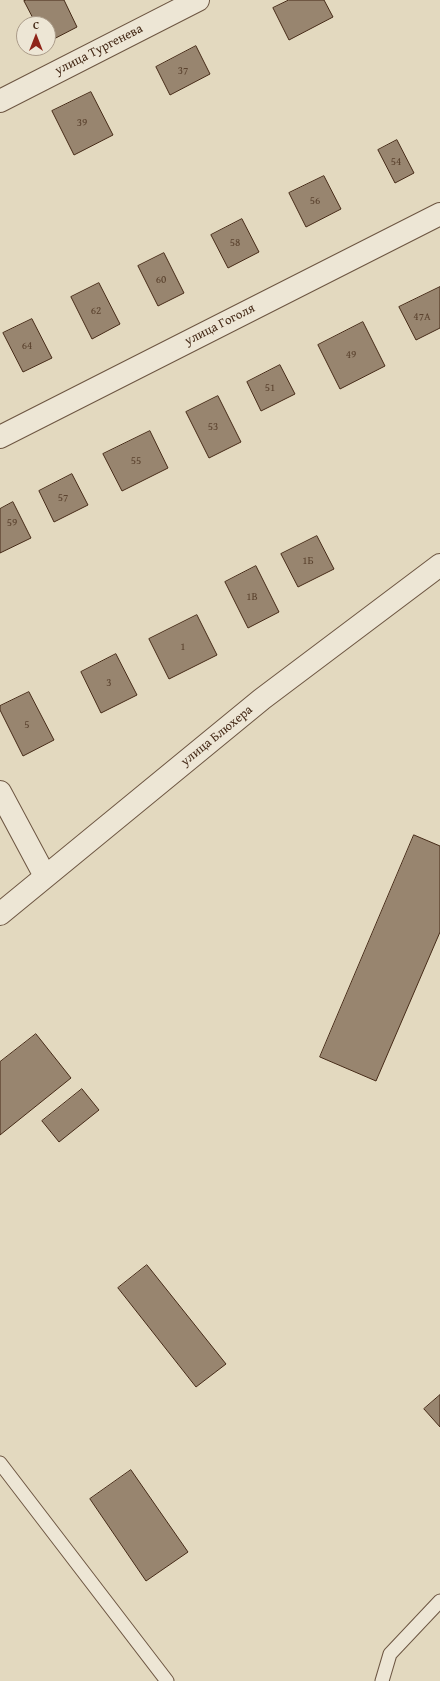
<!DOCTYPE html>
<html>
<head>
<meta charset="utf-8">
<style>
  body { margin:0 }
  #map { position:relative; width:440px; height:1681px; overflow:hidden; background:#e3d9bf; font-family:"Gentium Book Plus",serif }
  canvas { display:block }
  .north { position:absolute; left:16px; top:16px; width:40px; height:40px; box-sizing:border-box; background:#ede6d5; border:1px solid #aa9b89; border-radius:50%; rotate:0deg; font-size:11px; font-weight:700; line-height:16px; text-align:center; color:#462b18 }
  .north::after { content:''; display:block; margin:auto; width:14px; height:18px; background:#8f2418; clip-path:polygon(50% 0,100% 100%,50% 72%,0 100%) }
</style>
</head>
<body>
<div id="map">
<canvas width="440" height="1681"></canvas>
<div class="north">С</div>
</div>
<script>
const c = document.querySelector('canvas').getContext('2d');
c.lineJoin = 'round';
function paint(path, color) { c.fillStyle = color; c.fill(path, 'evenodd'); }
function stroke(path, color, width, dash) { c.strokeStyle = color; c.lineWidth = width; c.lineCap = dash ? 'butt' : 'round'; c.setLineDash(dash || []); c.stroke(path); }
function write(font, color, halo, rows, align = 'center') {
  c.font = font + ' "Gentium Book Plus",serif'; c.lineWidth = 4; c.setLineDash([]); c.textBaseline = 'middle'; c.strokeStyle = halo; c.fillStyle = color; for (const [text, x, y, turn = 0] of rows) {
    c.save(); c.translate(x, y); c.rotate((+turn || 0) * Math.PI / 180); c.textAlign = isNaN(turn) ? turn : align; if (halo) c.strokeText(text, 0, 0); c.fillText(text, 0, 0); c.restore();
  }
}
const building = new Path2D(`
  M27 0H64L77 27 48 42V24H36L24 1Z
  M289 0H324L333 17 289 40 273 8Z
  M196 46 210 74 170 95 156 67Z
  M91 92 113 135 74 155 52 111Z
  M397 140 414 173 395 183 378 150Z
  M324 176 341 209 306 227 289 193Z
  M242 219 259 252 228 268 211 235Z
  M164 253 184 293 158 306 138 266Z
  M99 283 120 324 92 339 71 297Z
  M440 287V328L416 340 399 307Z
  M32 319 52 358 23 372 3 333Z
  M363 322 385 366 340 389 318 345Z
  M280 365 295 394 261 411 247 382Z
  M218 396 241 442 209 458 186 412Z
  M150 431 168 468 122 491 103 454Z
  M72 474 88 505 54 522 39 491Z
  M13 502 31 538 0 553V509Z
  M317 536 334 569 298 587 281 554Z
  M256 566 279 612 248 628 225 582Z
  M197 615 217 655 169 679 149 639Z
  M116 654 137 695 101 713 81 672Z
  M29 692 54 740 23 756 0 710V706Z
  M414 835 440 846V932L376 1081 320 1057Z
  M36 1034 71 1078 0 1135V1062Z
  M82 1089 99 1110 59 1142 42 1121Z
  M147 1265 226 1364 196 1387 118 1288Z
  M440 1395V1427L424 1409Z
  M131 1470 188 1552 146 1581 90 1499Z`);
paint(building, '#98856f');
stroke(building, '#462b18', 1);
const service = new Path2D(`
  M0 1463 167 1681
  M382 1681 390 1654 440 1601`);
const minor = new Path2D(`
  M0 101 198 0
  M0 437 440 214
  M0 792 45 876
  M0 914 262 699 440 565`);
stroke(service, '#6d5642', 15);
stroke(minor, '#6d5642', 24);
stroke(service, '#ede6d5', 13);
stroke(minor, '#ede6d5', 22);
write('11px', '#5a422e', null, [
  ["37",183,71],
  ["39",82,123],
  ["54",396,162],
  ["56",315,201],
  ["58",235,243],
  ["60",161,280],
  ["62",96,311],
  ["47А",422,317],
  ["64",27,346],
  ["49",351,355],
  ["51",270,388],
  ["53",213,427],
  ["55",136,461],
  ["57",63,498],
  ["59",12,523],
  ["1Б",308,561],
  ["1В",252,597],
  ["1",183,647],
  ["3",109,683],
  ["5",27,725]
]);
write('13px', '#462b18', '#ede6d5', [
  ["улица Тургенева",99,50,-27],
  ["улица Гоголя",220,325,-27],
  ["улица Блюхера",217,736,-39]
]);
</script>
</body>
</html>
